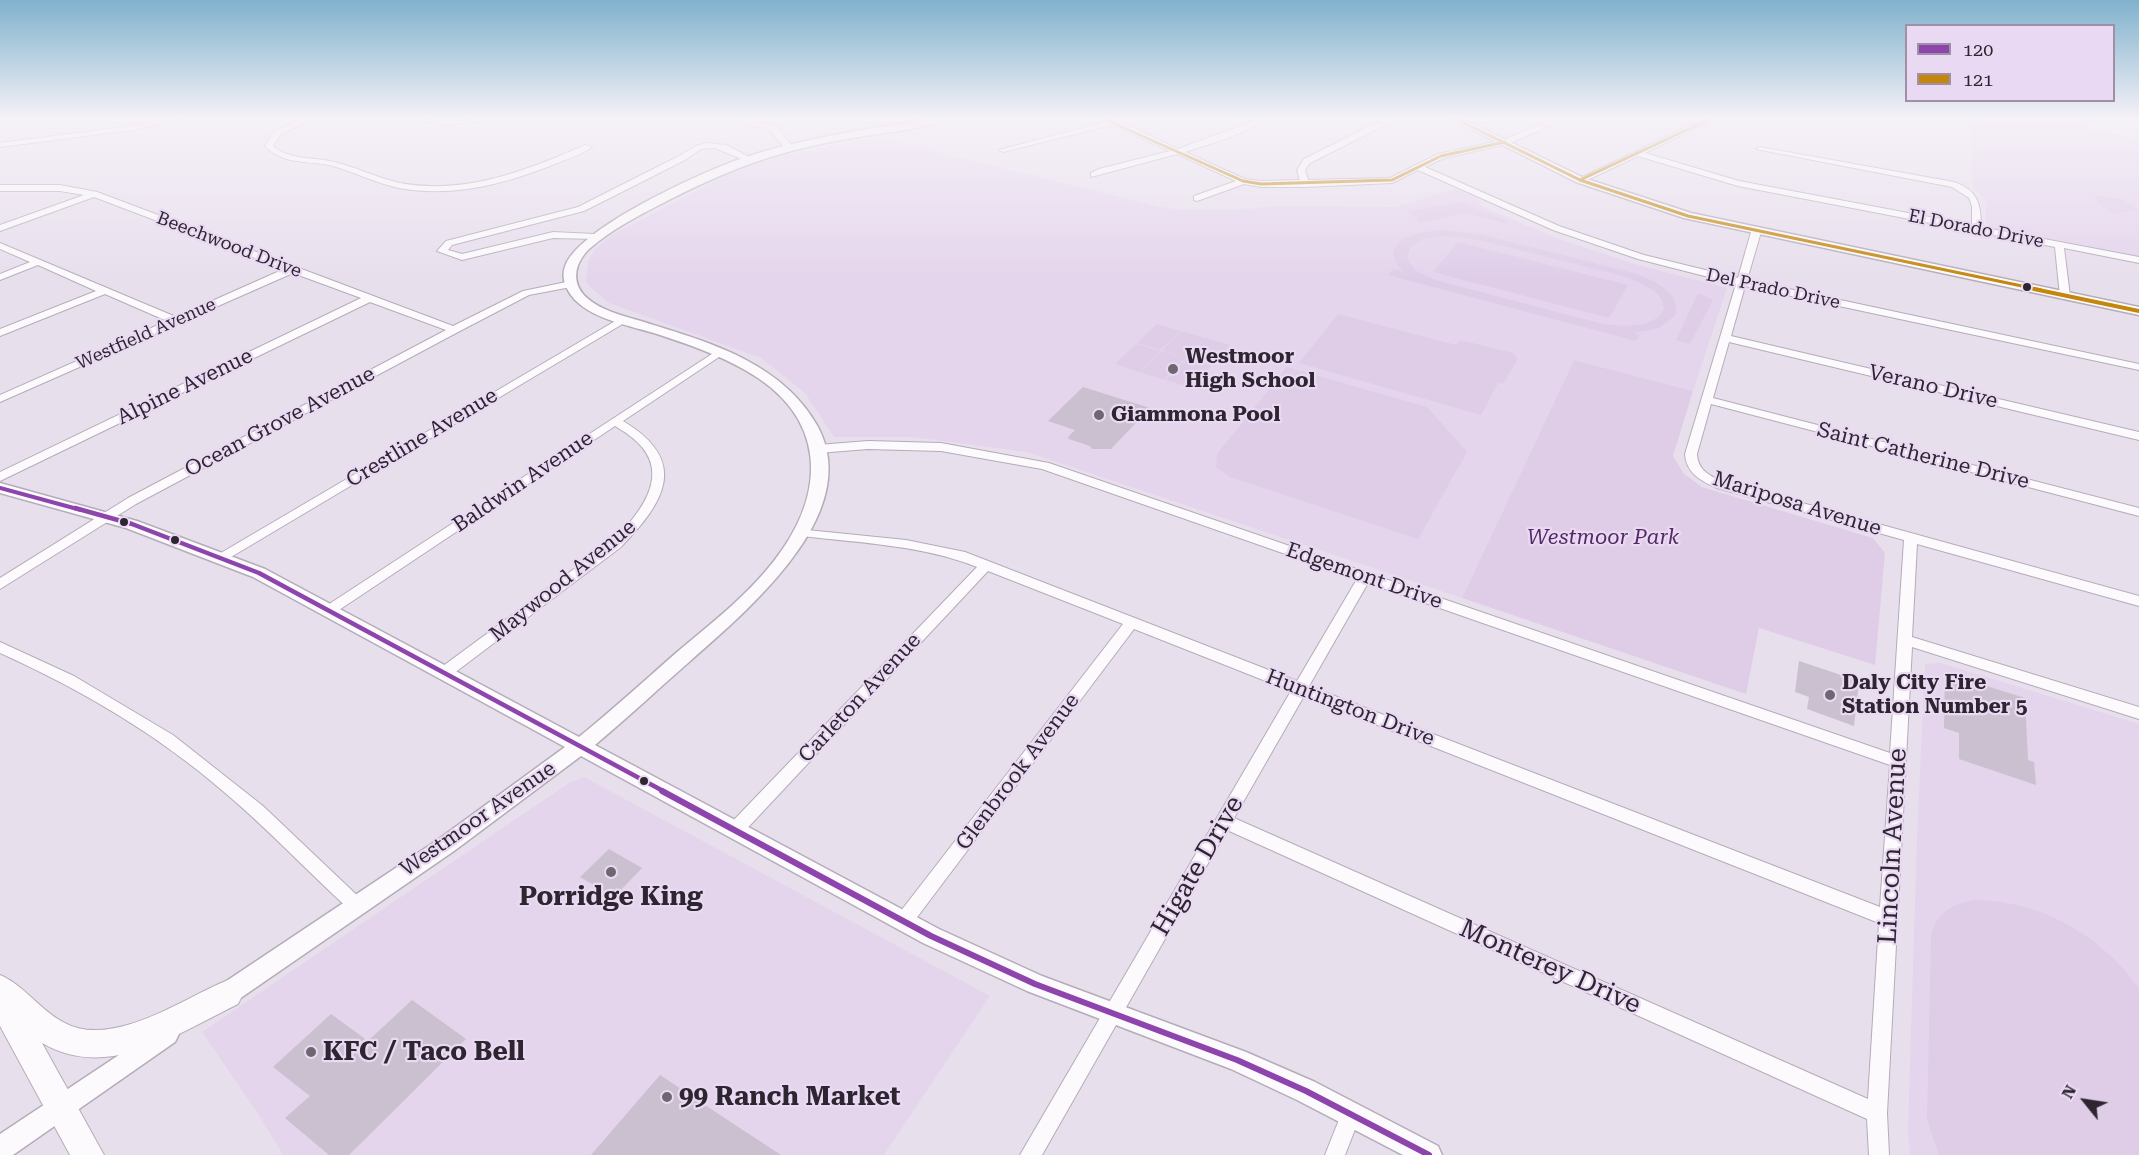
<!DOCTYPE html>
<html>
<head>
<meta charset="utf-8">
<style>
	body { margin:0 }
	#map { position:relative; width:2139px; height:1155px; overflow:hidden; background:#e8dfed; font-family:"Roboto Serif",serif }
	canvas { display:block }
	.legend { position:absolute; left:1905px; top:24px; width:210px; height:78px; box-sizing:border-box; background:#ead9f3; border:2px solid #9e91a5; margin:0; padding:8px 10px; list-style:none; font-size:18px; color:#2d2630 }
	.legend li { display:flex; align-items:center; gap:12px; height:30px }
	.legend b { width:30px; border:2px solid #9e91a5 }
	.north { position:absolute; left:2055px; top:1071px; width:60px; height:60px; -webkit-text-stroke:4px #ead9f3; paint-order:stroke; rotate:300deg; font-size:16px; font-weight:700; line-height:24px; text-align:center; color:#2d2630 }
	.north::after { content:''; display:block; margin:auto; width:21px; height:27px; background:#2d2630; clip-path:polygon(50% 0,100% 100%,50% 72%,0 100%) }
</style>
</head>
<body>
<div id="map">
<canvas width="2139" height="1155"></canvas>
<ul class="legend">
<li><b style="height:8px;background:#8e44ad"></b>120</li>
<li><b style="height:8px;background:#c4860c"></b>121</li>
</ul>
<div class="north">N</div>
</div>
<script>
const ctx = document.querySelector('canvas').getContext('2d');
ctx.lineJoin = 'round';
function paint(path, color) {
  ctx.fillStyle = color;
  ctx.fill(path, 'evenodd');
}
function trace(path, color, width, dash) {
  ctx.strokeStyle = color;
  ctx.lineWidth = width;
  ctx.lineCap = dash ? 'butt' : 'round';
  ctx.setLineDash(dash || []);
  ctx.stroke(path);
}
function write(font, color, halo, rows, align = 'center') {
  ctx.font = font + ' "Roboto Serif",serif';
  ctx.lineWidth = 4.5;
  ctx.setLineDash([]);
  ctx.textBaseline = 'middle';
  ctx.strokeStyle = halo;
  ctx.fillStyle = color;
  for (const [text, x, y, turn = 0] of rows) {
    ctx.save();
    ctx.translate(x, y);
    ctx.rotate((+turn || 0) * Math.PI / 180);
    ctx.textAlign = isNaN(turn) ? turn : align;
    if (halo) ctx.strokeText(text, 0, 0);
    ctx.fillText(text, 0, 0);
    ctx.restore();
  }
}
const built = new Path2D(`
	M1970 119H2088L2089 128 2139 139V257L1997 230 1986 224V200L1973 189Z
	M876 137 1160 207 1186 210H1233L1279 206 1396 207 1456 189 1480 201 1479 205 1559 239 1642 266 1727 288 1693 391 1574 360 1462 598 1027 452 912 437H834L805 393 761 358 609 303 591 288 586 281 588 261 596 248 610 236 732 172 780 156Z
	M1941 663 2139 724V1155H1910L1908 1130 1917 838 1925 664Z
	M584 777 990 996 884 1155H283L257 1112 202 1032 569 783Z`);
const green = new Path2D(`
	M2094 195 2121 199 2139 210 2113 213 2098 204Z
	M1461 202 1508 221 1505 223 1465 213 1420 223 1409 211Z
	M1442 230 1483 235 1637 274C1654 281 1680 292 1676 315L1659 328 1634 333 1639 335 1636 341 1388 275 1393 269 1403 271 1396 263 1393 253C1400 233 1424 232 1442 230ZM1446 236 1479 240 1627 277 1655 291 1662 300 1664 308C1655 331 1618 326 1599 323L1435 280 1415 270 1407 258 1410 247 1424 239Z
	M1458 242 1628 285 1609 318 1433 272Z
	M1698 293 1713 300 1690 344 1676 340Z
	M1338 314 1456 345 1460 340 1513 353 1518 359 1503 384 1498 383 1481 415 1299 363Z
	M1157 324 1180 331 1160 350 1137 343Z
	M1181 331 1205 338 1164 380 1140 372 1161 351 1182 357 1162 350Z
	M1206 338 1230 345 1211 365 1187 358Z
	M1136 344 1160 351 1139 372 1115 364Z
	M1186 359 1211 366 1191 388 1166 380Z
	M1574 360 1693 391 1673 456 1684 474 1702 487 1873 538 1885 553 1875 665 1759 628 1746 694 1462 598Z
	M1287 367 1427 407 1467 452 1418 539 1230 477 1216 467 1217 454Z
	M1973 900C2038 899 2102 935 2139 989V1155H1939L1927 1120 1931 938C1934 914 1951 905 1973 900Z`);
const building = new Path2D(`
	M1083 387 1150 408 1111 449H1092L1090 446 1069 439 1068 437 1075 430 1048 421Z
	M1799 661 1859 681 1854 726 1807 709 1809 697 1795 692Z
	M1945 673 2025 698 2028 760 2034 762 2036 785 1959 759V733L1944 728Z
	M609 849 642 868 614 897 580 877Z
	M412 1000 466 1039 349 1155H329L285 1118 310 1096 273 1067 331 1014 368 1041Z
	M660 1075 726 1119 781 1155H591Z`);
const minor = new Path2D(`
	M166 119H182L132 130 0 147V143L132 126Z
	M303 119H313L280 135 273 146C289 160 314 157 334 162 356 167 377 178 400 183 465 195 526 171 585 145L592 147C582 155 567 159 555 164 505 184 452 198 399 188 375 183 353 171 329 165 307 161 281 164 265 146L274 131Z
	M410 119 444 121 489 119 485 121 444 125Z
	M726 119H741L776 126 794 149 787 151 770 130Z
	M1100 119 1117 120 1178 149 1259 119H1269L1228 138 1185 152 1245 179 1261 181 1300 180 1297 170 1304 159 1374 124 1381 123 1385 125 1310 163 1305 170 1308 180 1390 178 1438 154 1503 140 1554 119H1565L1508 144 1444 158 1425 167 1559 226 1644 255 1738 278 1751 232 1759 230 1761 232 1747 280 2139 364V370L1745 286 1731 336 2139 432V440L1729 342 1713 398 2139 508V516L1711 404 1697 454C1698 469 1707 474 1719 480L2139 596V606L1917 544 1912 637 2139 707V719L1912 647 1887 1113 1889 1155H1869L1867 1119 1227 830 1042 1155H1020L1291 691 1134 629 909 928 903 930 897 928 894 922 897 916 1123 624 988 571 740 836 734 838 728 836 726 831 728 826 977 567C922 545 860 543 802 536L796 532 797 529 906 540 965 552 1297 681 1357 579 1042 469 941 451 868 449 818 453 812 449 818 445 868 441 941 443 1049 463 1890 753 1904 540 1717 488C1701 481 1686 473 1685 454L1736 284 1638 259 1553 230 1418 170 1392 183 1305 187H1261L1244 184 1197 201 1194 200V196L1236 181 1177 154 1091 177V173L1099 169 1170 151 1111 125 1003 152 999 150 1105 122ZM1368 583 1890 765 1880 907 1309 686ZM1304 696 1879 923 1868 1099 1234 818Z
	M1704 119H1714L1645 153 1739 181 1972 225V206L1969 198 1952 187 1756 149 1760 147 1954 182C1978 190 1981 204 1981 227L2139 257V263L2064 248 2070 296 2065 299 2060 296 2055 247 1738 186 1638 156 1583 182 1576 180Z
	M707 143 726 145 753 159 746 161 715 148 701 149 685 160 584 211 452 245 448 250 462 254 553 232 594 234 599 237 597 239 553 238 462 260 437 251 446 241 578 207 679 156 696 146Z
	M0 185H60L97 192 453 326 523 291 571 281 576 284 571 287 529 295 458 332 136 504 0 589V578L128 498 446 330 370 302 0 481V472L361 298 293 273 0 402V395L167 321 105 294 0 336V329L96 291 38 265 0 280V274L30 262 0 249V243L176 317 284 269 94 197 0 231V225L84 195 60 191H0Z
	M622 317 627 320 626 322 226 560 221 561 214 557Z
	M718 350 723 353 722 355 623 421C690 461 665 502 621 547L449 677H439L437 673 439 669C478 640 518 611 557 581 581 564 606 548 626 527 637 514 650 497 652 479 655 453 635 438 615 426L333 614H323L321 611 323 608Z
	M0 642 74 676 173 735 263 806 362 900 365 905 362 910 356 913 350 910C307 871 268 829 224 792 157 734 80 689 0 653Z
	M1351 1104 1358 1107 1361 1114 1345 1155H1325L1344 1107Z`);
const tertiary = new Path2D(`
	M926 119H946C930 129 864 135 841 140 770 153 725 171 661 204 636 217 611 230 589 249 576 262 571 279 583 294 597 310 624 316 644 322 709 342 783 363 818 427 865 515 744 613 688 663 657 690 626 719 595 745L939 929 1042 976 1246 1052 1315 1082 1438 1146 1442 1155H1403L1297 1100 1231 1069 1027 991 923 943 581 756 454 851 229 1006 221 1009 213 1006 209 998 213 990 439 839 565 747 253 577 126 528 0 493V483L137 521 265 569 579 737C612 710 644 681 676 653 710 624 746 597 774 561 828 492 827 416 745 370 717 354 687 344 657 334 631 326 595 320 575 300 566 290 560 277 566 264 583 226 705 170 746 157 804 138 865 130 926 119Z
	M1451 119H1463L1584 178 1691 213 2139 307V315L1684 218 1576 182Z
	M167 1023 175 1026 179 1034 175 1042 13 1155H0V1134Z`);
const primary = new Path2D(`
	M0 975C24 985 40 1010 63 1022 112 1050 183 998 228 980L238 984 243 994 238 1004C179 1033 108 1082 42 1043L104 1155H70L0 1026Z`);
const bus1Far2 = new Path2D(`
	M0 488 81 510`);
const bus1Far1 = new Path2D(`
	M75 508 132 524 259 573 665 792`);
const bus1 = new Path2D(`
	M662 791 931 936 1035 984 1237 1060 1306 1091 1429 1155`);
const bus2Far1 = new Path2D(`
	M1104 119 1243 181 1261 184 1392 180 1441 156 1505 142
	M1456 119 1580 180 1688 216 2041 290
	M1580 180 1710 119`);
const bus2 = new Path2D(`
	M2034 289 2139 311`);
const markers = [
	[2027,287,5,"#2d2630"],
	[1173,369,6,"#6e6772"],
	[1099,415,6,"#6e6772"],
	[124,522,5,"#2d2630"],
	[175,540,5,"#2d2630"],
	[1830,695,6,"#6e6772"],
	[644,781,5,"#2d2630"],
	[611,872,6,"#6e6772"],
	[311,1052,6,"#6e6772"],
	[667,1097,6,"#6e6772"]
];
const farStreetnames = [
	["El Dorado Drive",1976,229,11],
	["Beechwood Drive",229,245,21],
	["Del Prado Drive",1773,289,12],
	["Westfield Avenue",146,334,-24]
];
const poiNames = [
	["Westmoor",1185,357],
	["High School",1185,381],
	["Giammona Pool",1111,415],
	["Daly City Fire",1842,683],
	["Station Number 5",1842,707]
];
const streetNames = [
	["Alpine Avenue",185,387,-26],
	["Verano Drive",1933,387,13],
	["Ocean Grove Avenue",280,422,-28],
	["Crestline Avenue",422,438,-31],
	["Saint Catherine Drive",1923,456,14],
	["Baldwin Avenue",523,482,-34],
	["Mariposa Avenue",1797,504,17],
	["Edgemont Drive",1364,576,19],
	["Maywood Avenue",563,581,-39],
	["Carleton Avenue",860,698,-47],
	["Huntington Drive",1350,708,21],
	["Glenbrook Avenue",1018,772,-53],
	["Westmoor Avenue",478,819,-35]
];
const parkNames = [
	["Westmoor Park",1603,538]
];
const nearStreetnames = [
	["Lincoln Avenue",1893,846,-87],
	["Higate Drive",1198,866,-60],
	["Monterey Drive",1550,967,24]
];
const nearPoinames = [
	["Porridge King",611,897,"center"],
	["KFC / Taco Bell",323,1052],
	["99 Ranch Market",679,1097]
];
paint(built, '#e4d4ec');
paint(green, '#dfcde8');
paint(building, '#cac0cf');
trace(minor, '#b4acb8', 2);
trace(tertiary, '#b4acb8', 3);
trace(primary, '#b4acb8', 2);
paint(minor, '#fcfafc');
paint(tertiary, '#fcfafc');
paint(primary, '#fcfafc');
trace(bus1Far2, '#8e44ad', 4);
trace(bus1Far1, '#8e44ad', 4.5);
trace(bus1, '#8e44ad', 6);
trace(bus2Far1, '#c4860c', 3);
trace(bus2, '#c4860c', 4);
const sky = ctx.createLinearGradient(0, 0, 0, 281);
sky.addColorStop(0, '#80b2cd');
sky.addColorStop(0.42, '#f5f1f7');
sky.addColorStop(1, '#f5f1f700');
ctx.fillStyle = sky;
ctx.fillRect(0, 0, 2139, 281);
for (const [x, y, r, color] of markers) {
  const dot = new Path2D();
  dot.arc(x, y, r, 0, 2 * Math.PI);
  ctx.fillStyle = color;
  ctx.fill(dot);
  trace(dot, '#ead9f3', 2);
}
write('18px', '#2d2630', '#ead9f3', farStreetnames);
write('bold 21px', '#2d2630', '#ead9f3', poiNames, 'left');
write('21px', '#2d2630', '#ead9f3', streetNames);
write('italic 21px', '#532a64', '#ead9f3', parkNames);
write('26px', '#2d2630', '#ead9f3', nearStreetnames);
write('bold 26px', '#2d2630', '#ead9f3', nearPoinames, 'left');
</script>
</body>
</html>
